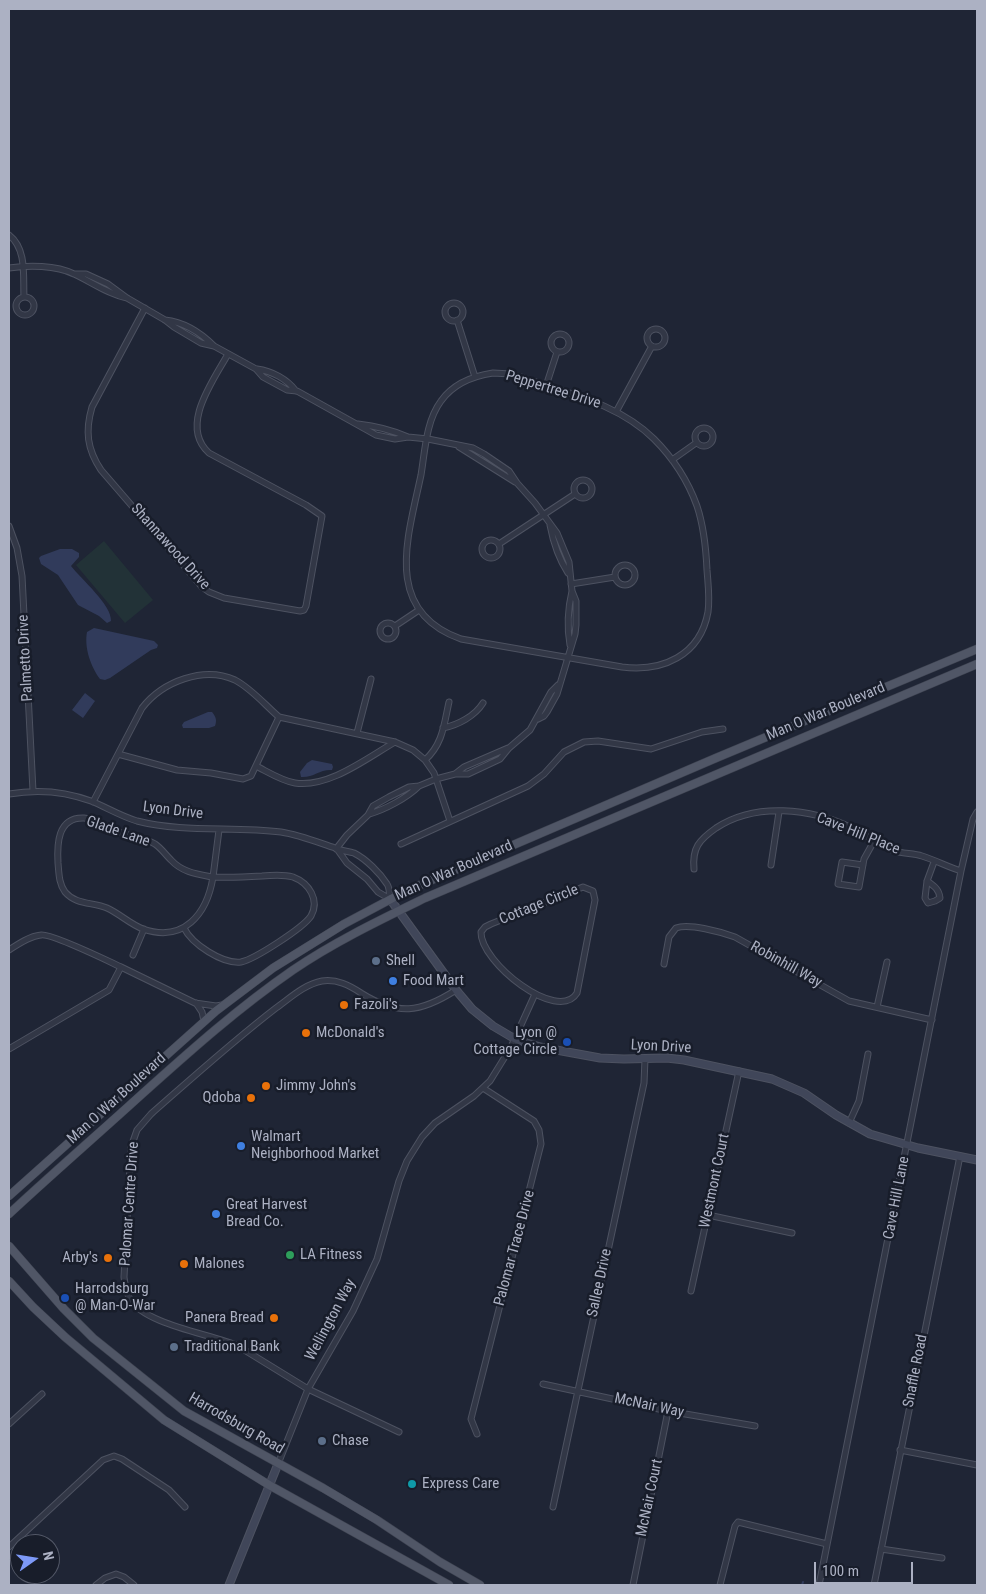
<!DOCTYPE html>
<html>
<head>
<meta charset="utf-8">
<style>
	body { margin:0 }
	#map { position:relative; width:986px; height:1594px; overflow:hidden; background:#1f2535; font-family:"Roboto Condensed",sans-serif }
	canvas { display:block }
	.frame { position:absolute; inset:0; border:10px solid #acb1c3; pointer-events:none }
	.north { position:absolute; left:10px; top:1534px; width:50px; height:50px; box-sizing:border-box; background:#181d2a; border:1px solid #535867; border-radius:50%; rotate:77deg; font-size:14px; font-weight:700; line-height:20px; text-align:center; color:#acb1c3 }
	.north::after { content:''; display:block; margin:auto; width:18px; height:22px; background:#7d99f7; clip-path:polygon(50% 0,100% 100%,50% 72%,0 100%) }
	.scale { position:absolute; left:814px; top:1562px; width:99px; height:22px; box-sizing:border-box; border:2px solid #acb1c3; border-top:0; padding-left:6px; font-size:15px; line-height:18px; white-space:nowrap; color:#acb1c3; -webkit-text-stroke:4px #181d2a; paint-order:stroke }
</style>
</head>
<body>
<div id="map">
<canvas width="986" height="1594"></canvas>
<div class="frame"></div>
<div class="north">N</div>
<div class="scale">100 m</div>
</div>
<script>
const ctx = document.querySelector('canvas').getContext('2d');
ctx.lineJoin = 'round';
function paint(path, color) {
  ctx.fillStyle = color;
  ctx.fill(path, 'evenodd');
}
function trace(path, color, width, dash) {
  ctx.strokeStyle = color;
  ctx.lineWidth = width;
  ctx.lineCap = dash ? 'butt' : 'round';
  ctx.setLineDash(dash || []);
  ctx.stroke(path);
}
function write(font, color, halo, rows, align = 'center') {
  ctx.font = font + ' "Roboto Condensed",sans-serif';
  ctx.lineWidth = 5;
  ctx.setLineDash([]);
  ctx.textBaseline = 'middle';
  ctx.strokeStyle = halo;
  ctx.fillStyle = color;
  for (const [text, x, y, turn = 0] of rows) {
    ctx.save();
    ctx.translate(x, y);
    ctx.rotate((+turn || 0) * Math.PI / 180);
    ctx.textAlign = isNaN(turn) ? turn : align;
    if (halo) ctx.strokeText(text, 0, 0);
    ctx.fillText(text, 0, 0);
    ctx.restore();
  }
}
const green = new Path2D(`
	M104 541 153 600 125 623 76 565Z`);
const water = new Path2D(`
	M60 549H72L79 553V557L71 566C81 579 112 605 111 621L107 623 99 616 78 605 58 575 41 564 39 558 41 556Z
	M94 628 154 641 158 645 157 648 151 650 110 678 105 680 100 679C91 667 84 648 87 632Z
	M85 693 95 701 83 718 72 710Z
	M208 712H212C216 717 217 720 215 726L209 728H183L182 725 184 722Z
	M312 760 332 764 333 767 332 770C320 769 313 778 301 777L300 772 307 763Z`);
const stream = new Path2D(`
	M802 1585 803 1582`);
const street = new Path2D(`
	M9 235C27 249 23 276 24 297
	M9 268C28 265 56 265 74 274 92 282 107 294 127 298
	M74 274H86L108 284 127 298 165 320 174 327 201 343 214 346 256 369 263 377 287 390 297 391 376 435 395 439 408 437 428 439 473 448 484 454 509 471 517 483 535 503 557 533 569 562 572 591 576 601V625L575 634 557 694 547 712 544 716 538 719
	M16 306a9 9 0 1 1 18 0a9 9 0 1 1-18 0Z
	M445 312a9 9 0 1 1 18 0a9 9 0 1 1-18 0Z
	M145 308 92 407C85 431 87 449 101 470L202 587 209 592 224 598 300 611 304 610 306 606 322 516 306 505 209 453C179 426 213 381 228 354
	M165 320C184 322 201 333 214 346
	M457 320 475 377
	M647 338a9 9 0 1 1 18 0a9 9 0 1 1-18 0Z
	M551 343a9 9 0 1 1 18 0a9 9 0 1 1-18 0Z
	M257 369C272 371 287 379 296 391
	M493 373 511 374 521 377C567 393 619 404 654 439 673 458 688 481 697 506 704 527 706 548 707 570 708 584 710 598 708 612 700 656 662 672 622 667L461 639C382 611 408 537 421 475 425 451 426 421 441 401 453 384 473 376 493 373Z
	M546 386 557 352
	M616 412 652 346
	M358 424C376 426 392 430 408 437
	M695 437a9 9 0 1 1 18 0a9 9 0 1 1-18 0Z
	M459 447 515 482
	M672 460 696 443
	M574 489a9 9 0 1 1 18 0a9 9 0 1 1-18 0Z
	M550 525C553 541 559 559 568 573
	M9 526 17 548 22 576 33 791
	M482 549a9 9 0 1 1 18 0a9 9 0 1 1-18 0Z
	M499 544 575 494
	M615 575a10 10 0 1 1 20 0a10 10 0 1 1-20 0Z
	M571 584 615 577
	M380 631a8 8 0 1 1 16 0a8 8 0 1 1-16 0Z
	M395 626 419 610
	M570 645C567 628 568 608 572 591
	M279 717 395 742 413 750 425 760 434 773 450 821
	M443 728C458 725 475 716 483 703
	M357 733 371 679
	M118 754 177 770 211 773 243 779 251 776 279 717
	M425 760C443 744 444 724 449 702
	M256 766C268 772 282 781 295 783 329 788 367 758 395 742
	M455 774 464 767 508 748
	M9 794C37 789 64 791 91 801 106 807 120 816 137 821 184 833 233 826 281 832 300 835 317 842 335 848 341 851 348 851 354 853 366 859 380 873 387 884 390 888 389 894 390 899
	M93 802 142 708C163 681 204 666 235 680 252 689 265 705 279 717
	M369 814C384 810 407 798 419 786
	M401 844 528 786 544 774 564 752 584 742 598 741 651 749 702 732 723 729
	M336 849 347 835 368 815 373 806 389 797 409 787 419 786 436 779 455 774H468L500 759 509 748 530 730 551 692 558 685
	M337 849 347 863 367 879 378 892 390 899
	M771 865 779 812
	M863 865 842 862 838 884 859 887 864 859 874 841
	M694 869C692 848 699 840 716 828 755 802 811 808 852 828 865 835 878 844 892 850 902 854 912 853 922 856 935 860 948 867 961 871
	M927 881C934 886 939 889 940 898L935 901 928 903 925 898 927 881 934 862
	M583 887 593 891 595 900 577 993C558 1024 480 962 481 932L485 927 491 924Z
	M184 928C192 944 222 964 241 962 255 959 303 928 311 916 320 900 309 883 293 877 283 874 272 875 262 876 246 877 229 878 213 877H212C196 874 182 872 171 860 165 854 161 848 155 844 145 838 133 837 122 833 110 829 98 819 84 818 57 817 57 845 58 863 59 874 59 884 65 892 76 905 93 902 107 908 120 914 130 924 143 929 184 943 207 914 213 877L219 830
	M9 950C18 944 30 936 41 935 51 933 108 961 121 967
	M133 955 144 929
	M664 964 669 937 676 928C689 923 721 932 735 937L849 1001 932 1020
	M196 1003 202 1012 204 1021
	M877 1007 887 962
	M9 1049 109 990 121 967 195 1003 216 1006 222 1005
	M849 1123 859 1101 868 1054
	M708 1215 792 1233
	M691 1291 739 1071
	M543 1384 668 1411 755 1426
	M9 1424 42 1394
	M399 1432 308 1389 238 1346C212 1334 145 1325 130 1299 126 1293 125 1284 124 1277L131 1147 137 1130 151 1114C192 1078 233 1041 276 1008 290 998 305 984 322 981 337 979 349 985 361 993 398 1016 420 1013 456 990
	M477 1434 471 1419 541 1144 539 1130 534 1121 483 1088
	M900 1450 977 1465
	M278 1464 308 1389 353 1311 377 1259 399 1181 407 1161 422 1137 435 1123 474 1096 490 1081 511 1047 535 994
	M553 1507 644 1083 645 1059
	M9 1547 103 1460 114 1456 122 1459 169 1490 185 1507
	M881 1549 942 1558
	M96 1585 105 1578 116 1574 124 1577 134 1585
	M633 1585 668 1411
	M720 1585 735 1526 738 1522 827 1544
	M819 1585 961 871 973 819 977 812
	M874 1585 960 1156`);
const secondary = new Path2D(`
	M390 899 456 990 472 1009 493 1026 515 1039 540 1047 600 1058 624 1059 667 1058 684 1060 772 1079 804 1093 836 1115 870 1134 918 1148 977 1160
	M229 1585 278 1464`);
const primary = new Path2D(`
	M9 1196 216 1011 273 968 344 924 406 891 716 758 977 649
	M9 1214C52 1174 97 1135 141 1095 190 1051 238 1008 293 970 334 942 380 920 425 898L977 664
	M9 1246 64 1309 93 1338 184 1411 323 1488 377 1520 440 1562 480 1585
	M9 1281 33 1307 65 1337 164 1420 269 1485 449 1585`);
const markers = [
	[376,961,5,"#5c6f8a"],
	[393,981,5,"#3f7fe0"],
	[344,1005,5,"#e8710a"],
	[306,1033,5,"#e8710a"],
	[567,1042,5,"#1a4fb4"],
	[266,1086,5,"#e8710a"],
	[251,1098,5,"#e8710a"],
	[241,1146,5,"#3f7fe0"],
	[216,1214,5,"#3f7fe0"],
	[290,1255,5,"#2e9e5b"],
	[108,1258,5,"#e8710a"],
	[184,1264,5,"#e8710a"],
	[65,1298,5,"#1a4fb4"],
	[274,1318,5,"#e8710a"],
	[174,1347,5,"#5c6f8a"],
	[322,1441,5,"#5c6f8a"],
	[412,1484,5,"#0f9aa8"]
];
const streetNames = [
	["Peppertree Drive",553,390,17],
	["Shannawood Drive",170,547,48],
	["Palmetto Drive",26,658,-93],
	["Man O War Boulevard",826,712,-23],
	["Lyon Drive",173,811,7],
	["Glade Lane",118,832,19],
	["Cave Hill Place",858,834,22],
	["Man O War Boulevard",454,871,-24],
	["Cottage Circle",539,905,-22],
	["Robinhill Way",786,965,29],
	["Lyon Drive",661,1047,3],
	["Man O War Boulevard",117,1099,-42],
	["Westmont Court",715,1181,-78],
	["Cave Hill Lane",897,1198,-79],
	["Palomar Centre Drive",130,1204,-86],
	["Palomar Trace Drive",515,1248,-75],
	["Sallee Drive",600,1283,-78],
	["Wellington Way",331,1320,-62],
	["Snaffle Road",916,1371,-79],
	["McNair Way",649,1406,12],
	["Harrodsburg Road",236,1424,30],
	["McNair Court",650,1498,-78]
];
const poiNames = [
	["Shell",386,961],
	["Food Mart",403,981],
	["Fazoli's",354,1005],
	["McDonald's",316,1033],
	["Lyon @",557,1033,"right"],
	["Cottage Circle",557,1050,"right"],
	["Jimmy John's",276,1086],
	["Qdoba",241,1098,"right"],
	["Walmart",251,1137],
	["Neighborhood Market",251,1154],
	["Great Harvest",226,1205],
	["Bread Co.",226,1222],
	["LA Fitness",300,1255],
	["Arby's",98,1258,"right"],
	["Malones",194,1264],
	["Harrodsburg",75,1289],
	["@ Man-O-War",75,1306],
	["Panera Bread",264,1318,"right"],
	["Traditional Bank",184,1347],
	["Chase",332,1441],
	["Express Care",422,1484]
];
paint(green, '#223237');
paint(water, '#313b5b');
trace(stream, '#313b5b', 2);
trace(street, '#4d5261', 7);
trace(secondary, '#4d5261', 9);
trace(primary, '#3c414f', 9);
trace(street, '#323746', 5);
trace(secondary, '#404659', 7);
trace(primary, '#505666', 8);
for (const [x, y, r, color] of markers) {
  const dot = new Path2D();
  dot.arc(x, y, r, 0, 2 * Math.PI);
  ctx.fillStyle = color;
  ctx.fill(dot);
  trace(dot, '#181d2a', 2);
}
write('15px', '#acb1c3', '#181d2a', streetNames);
write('15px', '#acb1c3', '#181d2a', poiNames, 'left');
</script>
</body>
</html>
